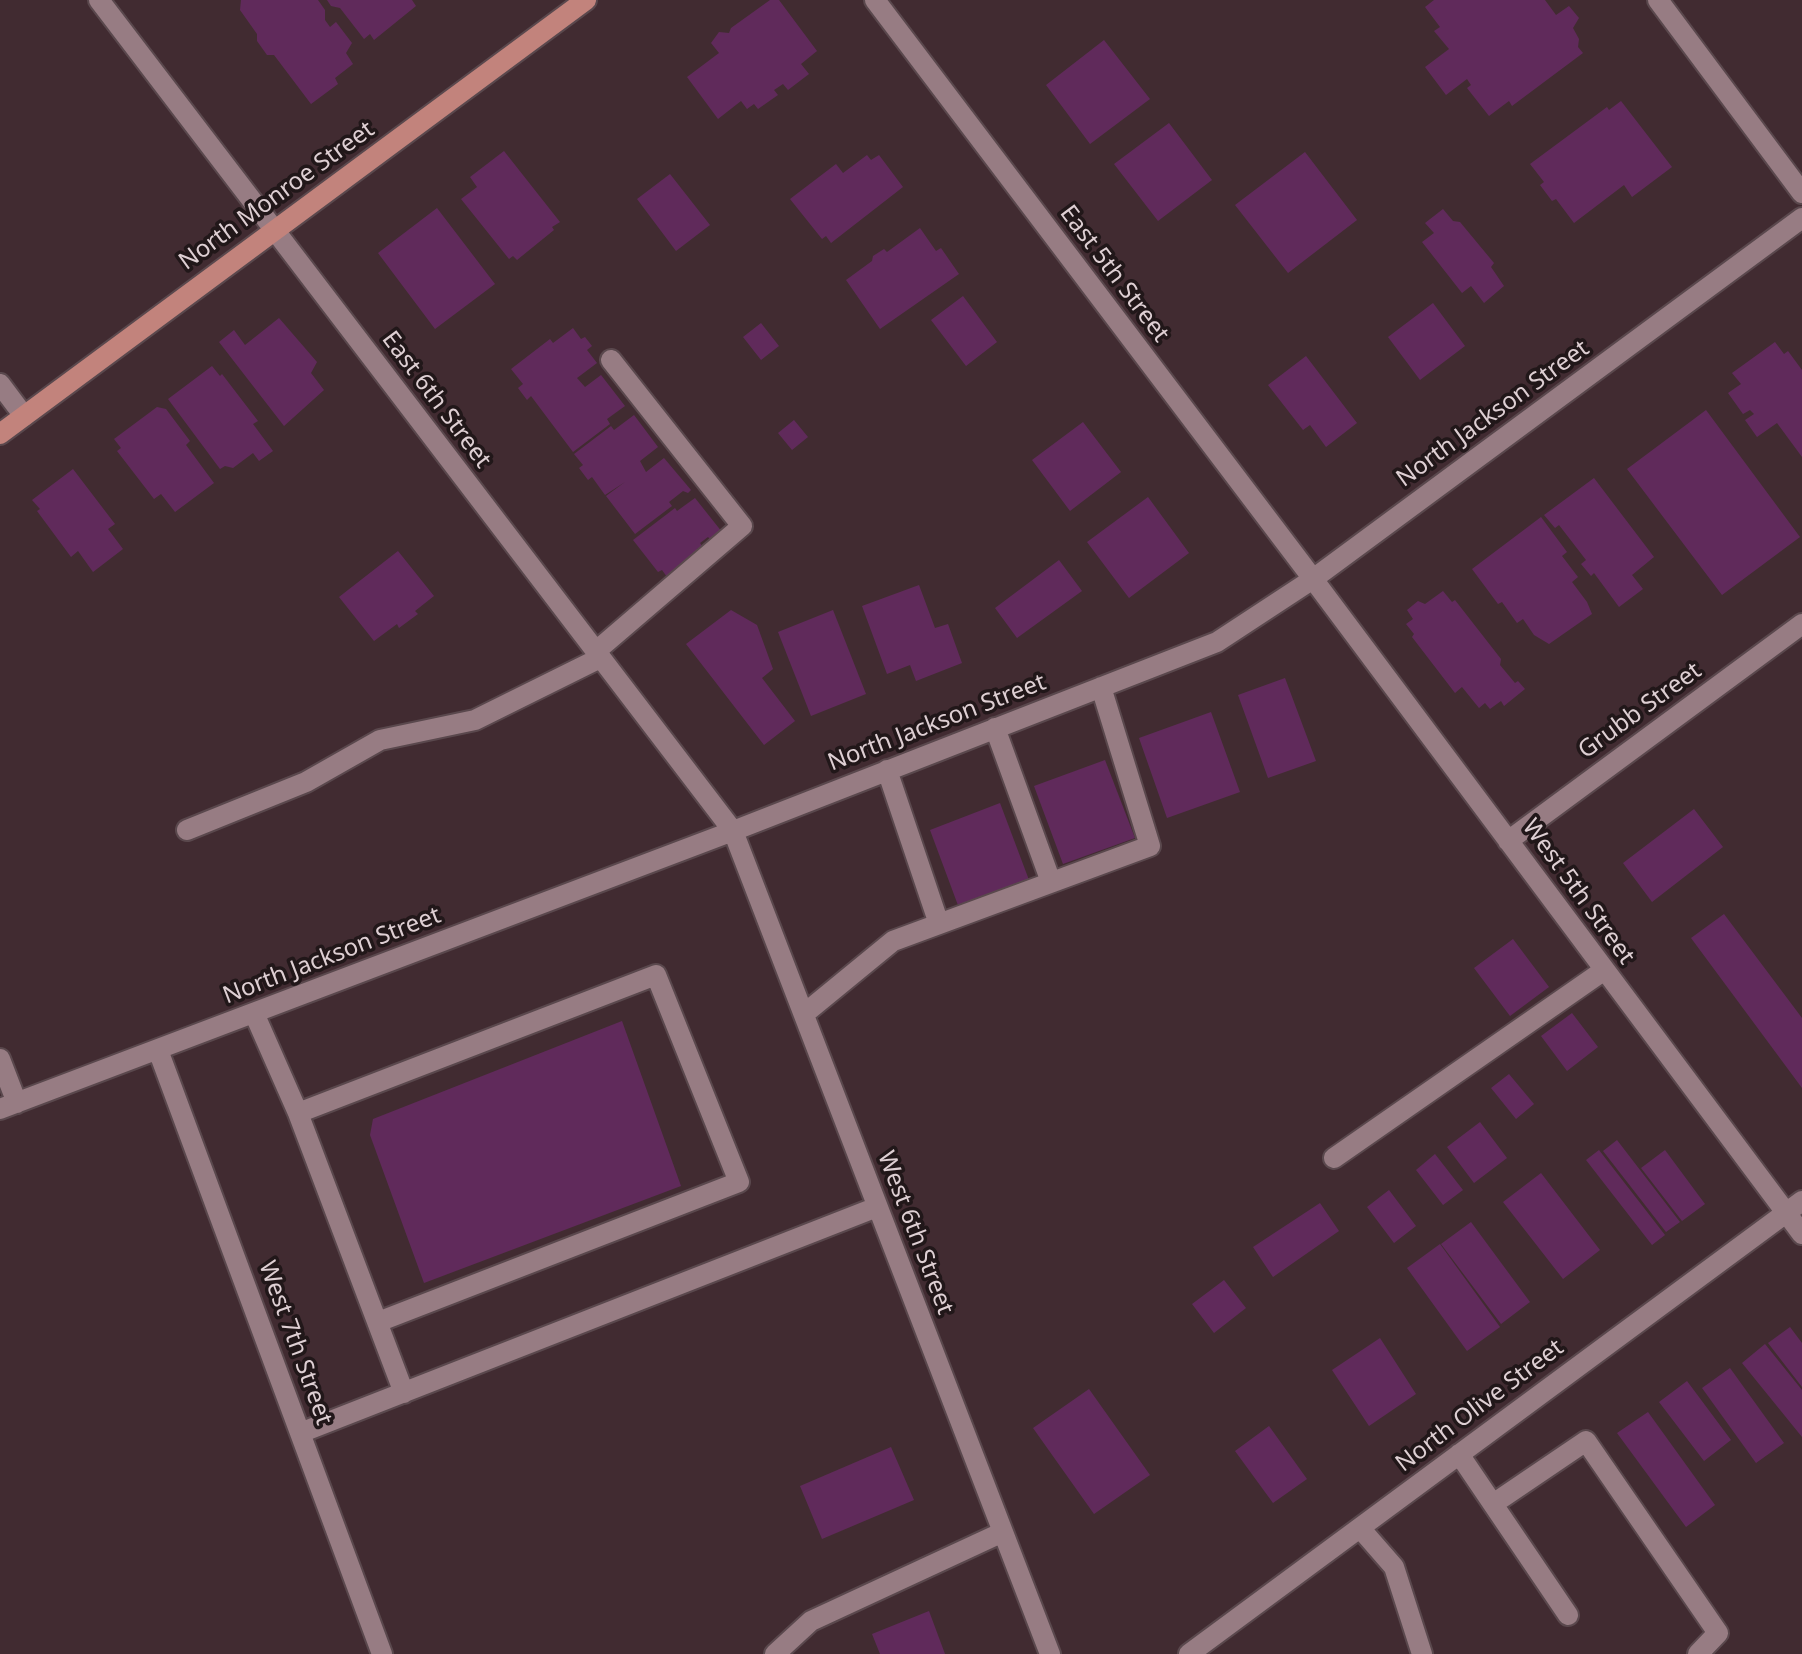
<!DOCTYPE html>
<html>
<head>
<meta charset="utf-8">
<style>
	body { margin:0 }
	canvas { display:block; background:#412b31 }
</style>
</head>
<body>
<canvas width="1802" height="1654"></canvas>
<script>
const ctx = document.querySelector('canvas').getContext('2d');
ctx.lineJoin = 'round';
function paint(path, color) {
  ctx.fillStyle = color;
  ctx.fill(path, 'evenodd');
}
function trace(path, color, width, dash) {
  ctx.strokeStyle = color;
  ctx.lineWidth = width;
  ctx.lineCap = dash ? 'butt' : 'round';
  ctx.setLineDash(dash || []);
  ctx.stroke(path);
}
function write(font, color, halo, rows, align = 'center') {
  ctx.font = font + ' "Noto Sans",sans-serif';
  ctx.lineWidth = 7;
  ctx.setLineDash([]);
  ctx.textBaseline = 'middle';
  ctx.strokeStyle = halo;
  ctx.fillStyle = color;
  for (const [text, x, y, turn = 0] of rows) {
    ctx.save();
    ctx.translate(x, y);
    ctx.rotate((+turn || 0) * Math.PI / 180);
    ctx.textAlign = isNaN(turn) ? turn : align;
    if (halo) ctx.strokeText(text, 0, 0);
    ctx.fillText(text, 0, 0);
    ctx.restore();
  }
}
const building = new Path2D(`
	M241 0H318L325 10V20L330 27 336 22 352 43 346 53 353 64 335 78 338 84 311 104 274 55H267L257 41V34L240 10Z
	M327 0H412L416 6 374 40 370 34 364 39 340 8 331 6Z
	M770 0H779L817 51 801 64 809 74 788 90 783 84 774 90 778 95 758 109 754 104 747 109 741 101 718 119 687 77 719 53 711 43 719 32 729 33 731 28Z
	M1434 0H1545L1556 15 1569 6 1579 18 1573 28 1579 39 1578 47 1583 53 1512 106 1509 101 1489 116 1467 88 1471 85 1467 79 1446 95 1425 67 1449 49 1434 31 1440 27 1425 7Z
	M1104 40 1150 99 1090 144 1046 85Z
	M1621 101 1672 167 1632 197 1624 185 1574 223 1556 199 1552 201 1540 185 1544 182 1530 164 1607 107 1609 110Z
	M1169 123 1212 180 1158 221 1114 164Z
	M504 151 560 222 552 227 554 230 517 260 513 256 509 259 461 199 477 187 470 177Z
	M1305 152 1357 220 1288 273 1235 205Z
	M867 155 871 160 879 155 903 187 831 243 826 236 822 239 790 199 836 164 843 173Z
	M670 174 710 225 676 251 637 199Z
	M437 208 495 284 435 329 378 253Z
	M1443 209 1453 221 1460 222 1494 263 1491 267 1504 286 1484 303 1471 286 1462 293 1422 242 1434 233 1425 223Z
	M920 228 936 251 941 248 959 274 880 329 846 280 872 261 873 256 884 249 887 252Z
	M963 296 997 342 966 366 931 320Z
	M1433 303 1465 346 1420 380 1388 337Z
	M279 318 317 362 311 373 324 390 284 426 219 342 234 330 245 345Z
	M761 323 779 346 761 360 743 337Z
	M573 328 581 339 585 337 592 346 587 350 597 363 577 378 585 387 601 375 625 406 607 419 610 424 573 452 531 396 527 400 518 388 523 384 511 369 550 339 553 343Z
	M1775 342 1784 354 1788 351 1802 370V457L1777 423 1757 437 1745 420 1754 414 1750 410 1743 414 1728 393 1741 384 1732 373Z
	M1306 356 1357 423 1326 447 1310 425 1303 430 1268 385Z
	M212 366 220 376 222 374 258 421 253 424 273 451 259 461 253 453 233 468 225 466 220 469 168 399Z
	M157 407 166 409 190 441 186 445 214 483 175 512 161 494 154 499 117 451 121 448 114 439Z
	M1706 410 1800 537 1722 595 1627 469Z
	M634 415 658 447 640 461 646 472 664 458 691 490 688 493 683 491 669 502 672 506 635 534 606 496 625 482 605 495 592 477 588 480 579 468 583 465 574 454 611 426 614 430Z
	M794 420 808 437 792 450 778 433Z
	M1083 422 1121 472 1070 511 1032 460Z
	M73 469 115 524 108 529 123 549 93 572 78 551 71 557 37 511 40 509 32 500Z
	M1594 478 1654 557 1632 575 1643 589 1619 607 1594 573 1591 576 1581 564 1586 560 1559 525 1555 528 1544 515Z
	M1148 497 1189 553 1129 598 1087 542Z
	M695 498 722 532 711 540 708 537 700 543 702 546 697 549 700 552 667 577 662 570 658 572 633 540 675 508 677 511Z
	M1541 517 1567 552 1562 556 1578 577 1572 582 1587 602 1592 614 1549 644 1534 635 1523 619 1517 623 1502 602 1498 604 1472 569Z
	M398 551 434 596 415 611 418 614 399 628 397 624 374 641 339 597Z
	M1059 560 1082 591 1017 638 995 608Z
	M919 585 935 628 948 624 962 663 916 681 910 665 887 674 862 606Z
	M1443 591 1452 602 1455 600 1501 659 1500 665 1515 683 1518 681 1525 689 1504 706 1501 701 1490 709 1485 703 1479 708 1462 687 1455 693 1412 637 1414 634 1406 624 1413 619 1407 610 1418 601 1425 604Z
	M731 610 757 625 773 669 762 678 795 721 764 745 686 644Z
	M833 610 866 694 811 716 778 632Z
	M1285 678 1316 761 1268 778 1238 695Z
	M1211 712 1240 792 1167 818 1139 738Z
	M1105 760 1135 838 1063 864 1034 786Z
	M1000 803 1029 880 959 908 930 830Z
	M1694 809 1723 847 1652 902 1623 863Z
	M1724 914 1802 1018V1088L1691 938Z
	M1513 939 1549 987 1510 1016 1474 968Z
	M1572 1013 1598 1047 1567 1071 1541 1036Z
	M622 1021 681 1186 424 1283 370 1135 373 1119Z
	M1509 1074 1534 1104 1516 1119 1491 1088Z
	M1480 1122 1507 1158 1474 1183 1447 1147Z
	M1617 1140 1680 1222 1666 1232 1603 1151Z
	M1599 1150 1665 1235 1652 1245 1586 1160Z
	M1665 1150 1705 1204 1682 1221 1641 1168Z
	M1435 1154 1463 1190 1443 1205 1416 1170Z
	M1541 1173 1600 1250 1563 1279 1503 1202Z
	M1389 1190 1416 1226 1394 1243 1367 1207Z
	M1320 1203 1339 1231 1273 1277 1253 1247Z
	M1471 1222 1530 1302 1501 1324 1441 1244Z
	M1440 1244 1500 1327 1467 1351 1407 1268Z
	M1224 1280 1246 1308 1214 1333 1192 1304Z
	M1790 1327 1802 1343V1387L1768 1343Z
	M1380 1338 1416 1394 1369 1426 1332 1370Z
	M1765 1344 1802 1390V1437L1742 1363Z
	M1730 1368 1784 1443 1756 1463 1702 1388Z
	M1687 1381 1731 1440 1704 1461 1659 1402Z
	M1089 1389 1150 1475 1094 1514 1033 1428Z
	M1648 1412 1715 1505 1686 1527 1617 1433Z
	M1269 1426 1307 1479 1273 1503 1235 1451Z
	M891 1447 914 1500 822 1539 800 1486Z
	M929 1611 945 1654H880L872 1634Z`);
const minor = new Path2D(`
	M99 0 733 831 1050 1654
	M875 0 1313 579 1802 1234
	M1658 0 1802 193
	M0 384 24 416
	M595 652 742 526 611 360
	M995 728 1051 882
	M887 770 939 924
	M187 830 306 782 380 740 475 720 600 658
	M1508 841 1802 624
	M254 1013 298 1113
	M804 1014 893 941 1150 846 1101 687
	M158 1050 382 1654
	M0 1059 17 1103
	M0 1109 733 831 1217 642 1313 579 1802 218
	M1334 1158 1603 971
	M378 1322 739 1182 656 975 298 1113 404 1393
	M300 1433 877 1207
	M1459 1454 1568 1615
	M1493 1504 1586 1441 1718 1633 1698 1654
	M1360 1528 1394 1567 1422 1654
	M775 1654 811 1621 1003 1532
	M1189 1654 1802 1201`);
const major = new Path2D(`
	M0 434 586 0`);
const streetNames = [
	["North Monroe Street",277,196,-36],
	["East 5th Street",1114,274,53],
	["East 6th Street",436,400,53],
	["North Jackson Street",1493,414,-36],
	["Grubb Street",1640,711,-36],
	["North Jackson Street",937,723,-21],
	["West 5th Street",1578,892,54],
	["North Jackson Street",332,956,-21],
	["West 6th Street",915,1233,69],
	["West 7th Street",295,1343,70],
	["North Olive Street",1480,1406,-37]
];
paint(building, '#602a5b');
trace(minor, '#5a484d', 24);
trace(major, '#5a484d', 24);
trace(minor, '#977c83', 20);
trace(major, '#c2837c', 20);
write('24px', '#decfd3', '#211719', streetNames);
</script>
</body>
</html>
